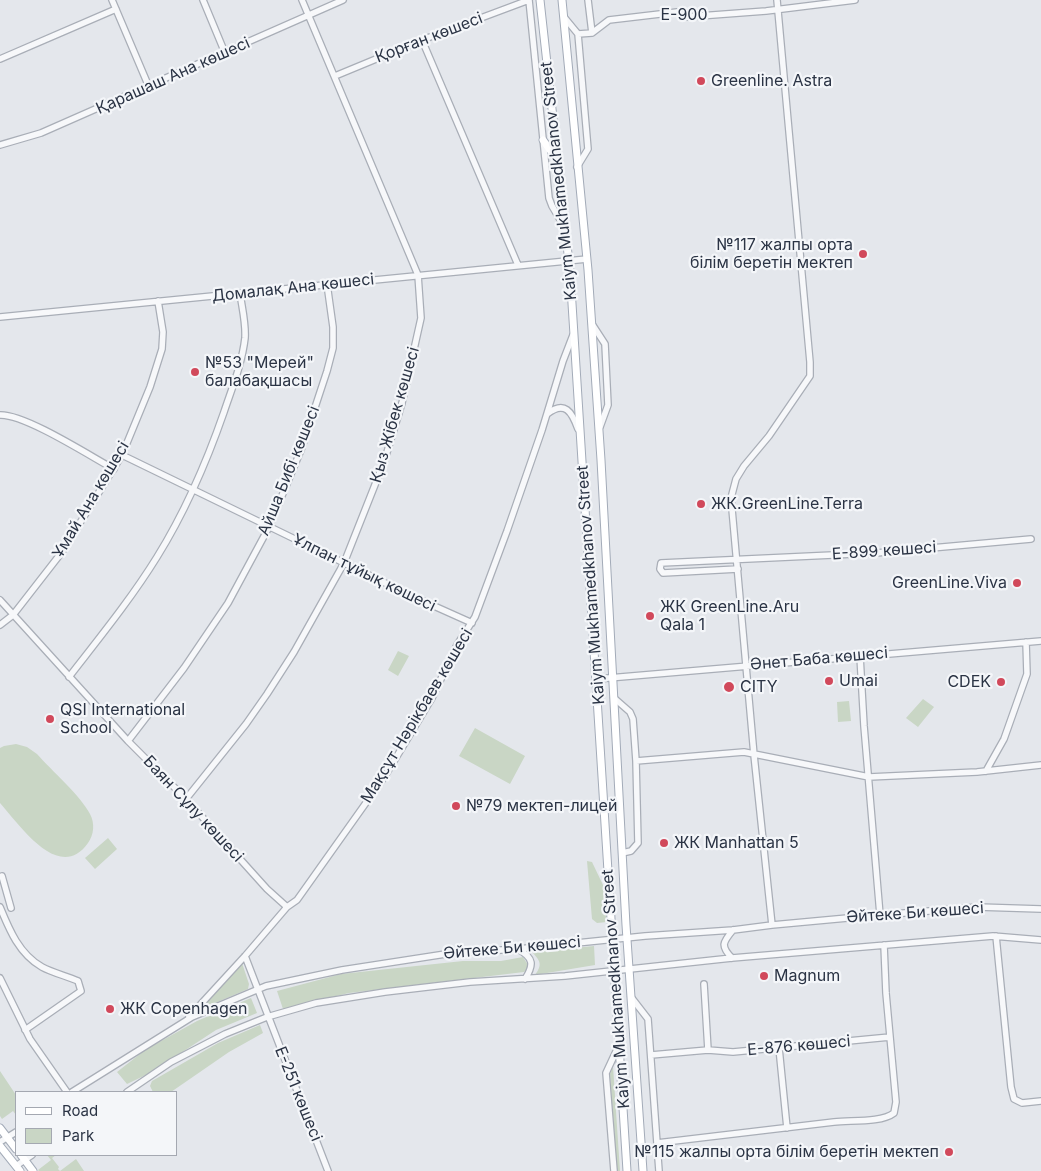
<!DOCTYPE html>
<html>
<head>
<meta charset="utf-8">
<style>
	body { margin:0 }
	#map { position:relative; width:1041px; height:1171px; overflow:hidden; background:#e4e7ec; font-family:Inter,sans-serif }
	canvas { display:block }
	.legend { position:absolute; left:15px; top:1091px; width:162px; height:65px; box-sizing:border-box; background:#f4f6f9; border:1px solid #a4a8b1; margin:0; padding:6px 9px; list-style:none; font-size:15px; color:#2b3445 }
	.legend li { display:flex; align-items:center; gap:10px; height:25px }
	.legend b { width:25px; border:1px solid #a4a8b1 }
</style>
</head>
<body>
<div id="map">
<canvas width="1041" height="1171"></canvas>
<ul class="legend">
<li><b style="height:6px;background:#fff"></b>Road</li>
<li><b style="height:14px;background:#c9d6c5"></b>Park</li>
</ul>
</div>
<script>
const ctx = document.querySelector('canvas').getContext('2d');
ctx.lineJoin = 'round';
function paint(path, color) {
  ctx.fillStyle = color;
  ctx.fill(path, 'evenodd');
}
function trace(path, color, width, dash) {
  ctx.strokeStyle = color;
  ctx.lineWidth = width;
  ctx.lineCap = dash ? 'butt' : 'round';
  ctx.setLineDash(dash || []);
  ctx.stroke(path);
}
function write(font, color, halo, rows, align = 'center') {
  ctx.font = font + ' Inter,sans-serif';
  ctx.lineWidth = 4.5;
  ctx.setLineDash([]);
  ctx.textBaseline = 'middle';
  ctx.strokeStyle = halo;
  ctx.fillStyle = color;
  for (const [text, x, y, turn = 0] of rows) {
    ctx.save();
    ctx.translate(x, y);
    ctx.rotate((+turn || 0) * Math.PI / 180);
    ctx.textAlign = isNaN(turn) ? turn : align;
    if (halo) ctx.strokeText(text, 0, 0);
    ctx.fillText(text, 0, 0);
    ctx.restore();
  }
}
const green = new Path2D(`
	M398 651 409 656 398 676 388 670Z
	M923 699 934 707 918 727 906 718Z
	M849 701 851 721 838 722 837 702Z
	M475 728 525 756 510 784 459 756Z
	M16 744 27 747 37 754C51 770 81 796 90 814 95 823 94 835 88 843 59 884 19 824 0 803V748L4 746Z
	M108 838 117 849 95 869 85 858Z
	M587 861 592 862 603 885 607 922 597 923 592 919Z
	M594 946 595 965 535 975C543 964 540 961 532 952Z
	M523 957 528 965 527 969 524 972 349 993 283 1009 277 991 341 974 463 961H501Z
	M242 963 249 984 248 989 201 1009Z
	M251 998 257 1013 216 1030 152 1072 127 1084 117 1072 145 1050 197 1021Z
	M260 1025 263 1033 229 1052 171 1092H153L150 1086 152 1081 218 1043Z
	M613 1066 620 1171H617L610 1074Z
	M0 1071 16 1095V1115L13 1111 2 1119 0 1116Z
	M47 1155H56L52 1158 59 1167 58 1169 60 1171 76 1159 84 1171H39L38 1170 51 1160Z`);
const minor = new Path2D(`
	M112 0 149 87
	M203 0 225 53
	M529 0 549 198 552 206 565 228
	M588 0 592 33
	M564 17 578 34 588 149 577 167
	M578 34 592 33 609 20 677 12 686 17 766 11 855 0
	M422 40 518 265
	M0 59 116 9
	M335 76 422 40 529 0
	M0 145 41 133 343 0
	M0 317 587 259
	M592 324 605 344 608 405 600 427
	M547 414C565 400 572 412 578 429
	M0 415C25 414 90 456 114 469
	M122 455 414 597 472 623
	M738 569 663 573 660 569 661 563 876 553 1031 539
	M0 600 128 741 186 799 267 889 287 907
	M0 625 13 615 62 552 122 455 150 387 162 349 163 332 158 301
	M860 656 864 726 880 915
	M69 677C100 637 131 599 157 557 185 512 207 461 224 412 232 388 242 364 245 338 246 323 242 308 240 293
	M597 679 1041 641
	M614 698 630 712 633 719 636 761 638 843 631 851 622 853
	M128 741 184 668 228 603 269 527 301 450 327 371 333 348V327L327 284
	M636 761 744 752 869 777 977 772 1041 765
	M986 771 1004 739 1027 674 1026 642
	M186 799 246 724 267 694 294 652 344 563 384 462 402 403 421 318 418 275 302 0
	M2 876 11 908
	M0 907C9 929 19 954 42 967 53 973 67 976 78 981L81 991 25 1030
	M772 925 754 755 731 498 736 479 744 466 769 436 810 376V362L777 0
	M996 936 1011 1087 1014 1099 1022 1103 1041 1101
	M518 949C534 958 534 965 525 979
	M245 956 328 1171
	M732 958C720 946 723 942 733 930
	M0 978 30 1039 67 1092
	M631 997 648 1019 659 1171
	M189 1017 245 956 287 907 297 900 385 776 432 698 457 645 475 617 507 531 542 430 563 361 573 335
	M779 1048 787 1128
	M708 1050 733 1052 890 1037
	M651 1055 708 1050 704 984
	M72 1092 192 1017 266 986 342 970 452 953 518 949 645 936 733 930 772 925 880 915 978 907 1041 909
	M127 1092 171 1062 225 1034 267 1017 316 1003 385 992 470 982 565 976 732 958 993 936 1041 940
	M0 1142 16 1132
	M657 1143C716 1136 775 1129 834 1122 851 1120 881 1123 894 1113L896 1102 886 993 884 945
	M16 1166 32 1155
	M614 1171 606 1073 619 1045`);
const major = new Path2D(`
	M540 0 570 272 627 1171
	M562 0 588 270 601 460 626 925 643 1171
	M543 140 557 160
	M0 1128 16 1149
	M0 1146 20 1171
	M21 1155 33 1171`);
const markers = [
	[701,81,5,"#d1495b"],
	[863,254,5,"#d1495b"],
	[195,372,5,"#d1495b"],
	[701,504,5,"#d1495b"],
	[1017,583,5,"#d1495b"],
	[650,616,5,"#d1495b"],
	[829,681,5,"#d1495b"],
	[1001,682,5,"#d1495b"],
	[729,687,6,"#d1495b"],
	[50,719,5,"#d1495b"],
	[456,806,5,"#d1495b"],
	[664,843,5,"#d1495b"],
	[764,976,5,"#d1495b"],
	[110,1009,5,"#d1495b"],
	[949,1152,5,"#d1495b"]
];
const streetNames = [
	["E-900",684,15],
	["Қорған көшесі",429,38,-21],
	["Қарашаш Ана көшесі",173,76,-24],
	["Kaiym Mukhamedkhanov Street",559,181,-96],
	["Домалақ Ана көшесі",293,288,-6],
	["Қыз Жібек көшесі",395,415,-74],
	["Айша Бибі көшесі",289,471,-68],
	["Ұмай Ана көшесі",91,500,-59],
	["Е-899 көшесі",884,551,-4],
	["Ұлпан тұйық көшесі",364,573,26],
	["Kaiym Mukhamedkhanov Street",591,585,-94],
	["Әнет Баба көшесі",819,659,-5],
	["Мақсұт Нәрікбаев көшесі",417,716,-59],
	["Баян Сұлу көшесі",193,809,47],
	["Әйтеке Би көшесі",915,913,-4],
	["Әйтеке Би көшесі",512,948,-5],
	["Kaiym Mukhamedkhanov Street",616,989,-94],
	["Е-876 көшесі",799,1046,-5],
	["Е-251 көшесі",298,1094,68]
];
const poiNames = [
	["Greenline. Astra",711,81],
	["№117 жалпы орта",853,245,"right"],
	["білім беретін мектеп",853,263,"right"],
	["№53 \"Мерей\"",205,363],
	["балабақшасы",205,381],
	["ЖК.GreenLine.Terra",711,504],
	["GreenLine.Viva",1007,583,"right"],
	["ЖК GreenLine.Aru",660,607],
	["Qala 1",660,625],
	["Umai",839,681],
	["CDEK",991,682,"right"],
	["CITY",740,687],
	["QSI International",60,710],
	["School",60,728],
	["№79 мектеп-лицей",466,806],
	["ЖК Manhattan 5",674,843],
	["Magnum",774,976],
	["ЖК Copenhagen",120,1009],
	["№115 жалпы орта білім беретін мектеп",939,1152,"right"]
];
paint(green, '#c9d6c5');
trace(minor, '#a9aeb7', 8);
trace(major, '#a3abb8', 9);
trace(minor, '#f7f8fa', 5.5);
trace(major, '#fff', 7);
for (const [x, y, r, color] of markers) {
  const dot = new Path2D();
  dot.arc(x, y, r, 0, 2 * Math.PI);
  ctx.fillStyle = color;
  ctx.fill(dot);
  trace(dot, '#f4f6f9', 2);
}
write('16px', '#2b3445', '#f4f6f9', streetNames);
write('16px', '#2b3445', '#f4f6f9', poiNames, 'left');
</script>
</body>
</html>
